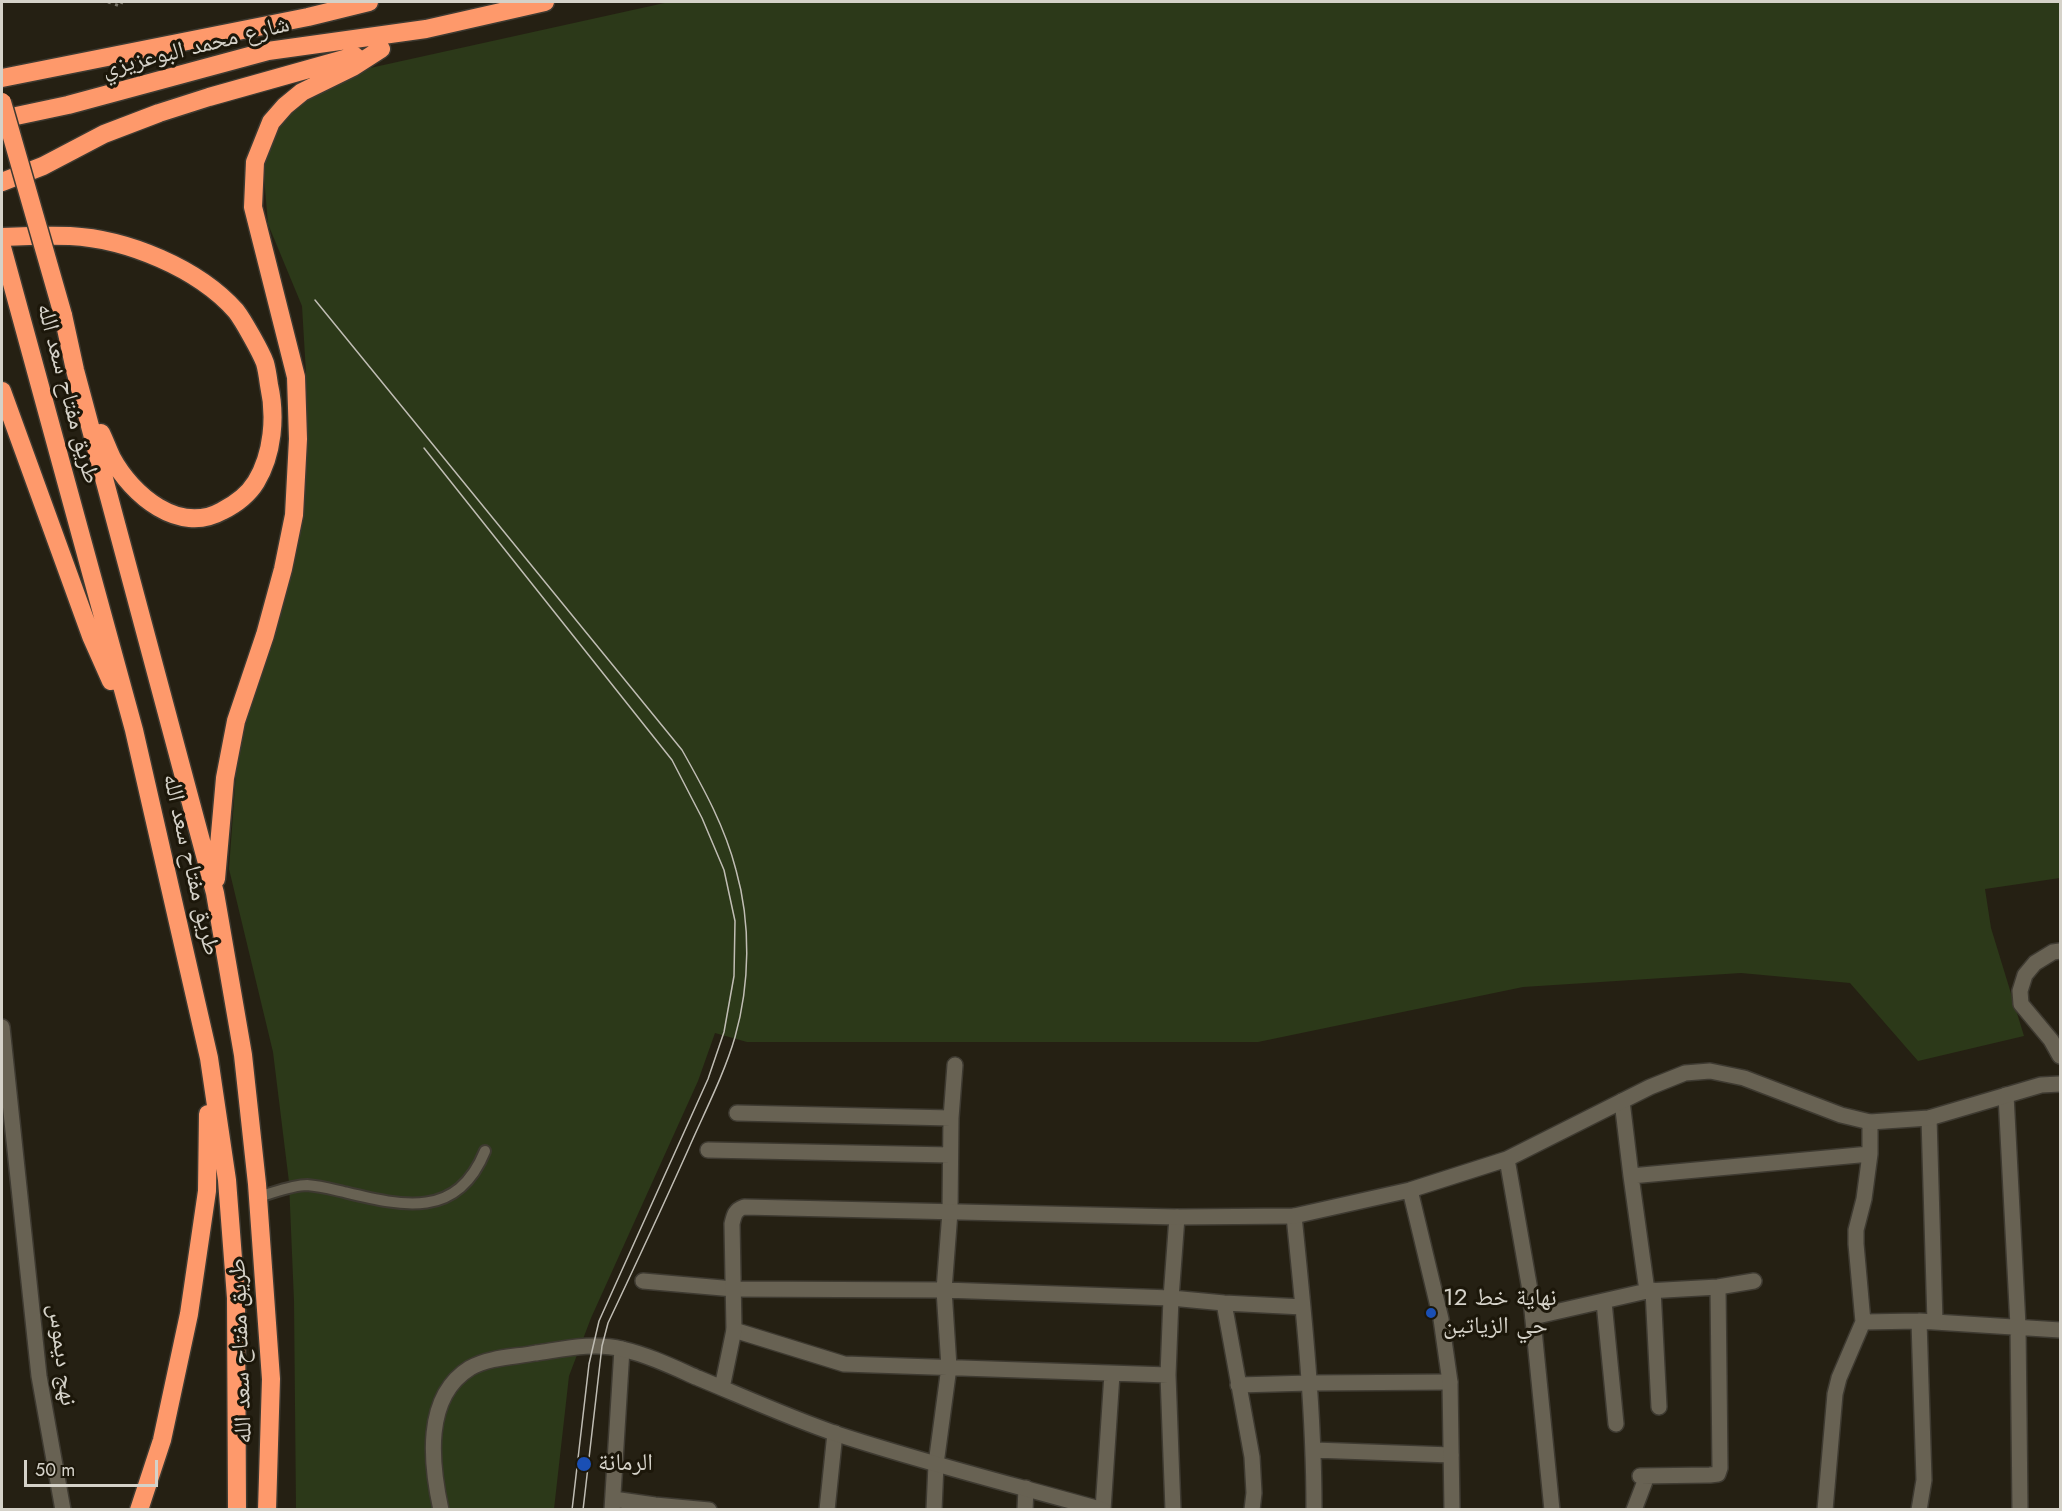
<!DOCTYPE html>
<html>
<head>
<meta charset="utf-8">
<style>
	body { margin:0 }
	#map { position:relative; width:2062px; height:1511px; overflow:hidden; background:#252013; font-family:Jost,sans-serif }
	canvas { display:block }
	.frame { position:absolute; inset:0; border:3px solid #d5d2c9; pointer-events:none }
	.scale { position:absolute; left:24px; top:1460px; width:134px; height:27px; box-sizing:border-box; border:3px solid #d5d2c9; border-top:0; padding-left:8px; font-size:18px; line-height:21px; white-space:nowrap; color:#d5d2c9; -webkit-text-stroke:4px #1c170a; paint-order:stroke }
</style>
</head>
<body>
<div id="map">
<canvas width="2062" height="1511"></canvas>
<div class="frame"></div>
<div class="scale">50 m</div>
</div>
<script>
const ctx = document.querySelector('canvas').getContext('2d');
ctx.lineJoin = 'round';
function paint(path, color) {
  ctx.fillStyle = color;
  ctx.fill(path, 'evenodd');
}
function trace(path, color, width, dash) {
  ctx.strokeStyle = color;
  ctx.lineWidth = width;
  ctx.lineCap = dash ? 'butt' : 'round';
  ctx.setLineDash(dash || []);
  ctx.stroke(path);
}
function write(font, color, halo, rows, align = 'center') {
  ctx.font = font + ' Jost,"Noto Naskh Arabic",sans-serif';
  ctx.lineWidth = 6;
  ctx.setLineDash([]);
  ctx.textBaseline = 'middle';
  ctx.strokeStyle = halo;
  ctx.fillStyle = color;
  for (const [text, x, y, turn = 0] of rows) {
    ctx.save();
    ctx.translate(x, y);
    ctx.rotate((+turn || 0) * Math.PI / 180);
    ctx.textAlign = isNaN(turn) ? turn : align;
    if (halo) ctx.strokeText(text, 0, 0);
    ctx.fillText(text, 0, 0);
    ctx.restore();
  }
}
const green = new Path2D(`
	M669 2H2060V878L1985 889 1991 928 2024 1036 1918 1061 1850 983 1741 973 1523 987 1258 1042H747L715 1033 698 1081 591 1318 569 1376 554 1509H296L294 1301 289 1182 273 1052 229 869 239 732 292 552 306 453V373L302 306 268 224 263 165 276 129 294 102 361 70Z`);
const path = new Path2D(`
	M108 2 120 6 122 2`);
const lane = new Path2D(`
	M258 1197C273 1193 292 1185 307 1185 320 1186 331 1189 344 1192 402 1206 457 1220 485 1151`);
const street = new Path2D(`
	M2060 951 2053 952 2035 963 2025 975 2020 991 2021 1004 2051 1040 2060 1056
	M2 1027 39 1376 63 1510
	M2006 1095 2018 1326 2020 1510
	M1622 1101 1631 1176 1870 1154
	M737 1113 951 1118
	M1929 1118 1935 1322
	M1870 1122V1154L1864 1199 1856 1230V1244L1863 1322 1919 1321 2060 1330
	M708 1150 950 1155
	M1631 1176 1647 1291
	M1294 1216C1304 1314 1314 1411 1314 1510
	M643 1281 734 1289 944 1290 1171 1298 1224 1303 1303 1307
	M1653 1290 1659 1407
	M1604 1302 1616 1424
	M1224 1303 1252 1457 1254 1493 1252 1510
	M1533 1317 1647 1291 1718 1287 1754 1281
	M1919 1321 1924 1480 1919 1510
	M734 1330 844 1364 1168 1375
	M1238 1385 1310 1383 1450 1382
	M1314 1450 1451 1455
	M1640 1476 1710 1475 1718 1474 1720 1468 1718 1287
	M613 1499 655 1505 709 1510
	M612 1510 622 1349
	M827 1510 835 1433
	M934 1510 936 1464 949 1367 944 1290 950 1212 951 1118 955 1065
	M1025 1510 1026 1488
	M1103 1510 1112 1374
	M1173 1510 1168 1375 1171 1298 1177 1217
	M1634 1510 1647 1476
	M1825 1510 1835 1394 1839 1378 1863 1322`);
const secondary = new Path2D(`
	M1507 1159 1530 1290 1552 1510
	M1410 1190 1441 1319 1450 1382 1452 1510
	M722 1388 734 1330 732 1224C734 1215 735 1210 744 1207L1177 1217 1294 1216 1410 1190 1507 1159 1650 1087 1685 1073 1710 1071 1744 1078 1841 1115 1870 1122 1929 1118 2041 1085 2060 1084
	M441 1510C431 1464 423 1397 470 1368 489 1357 515 1357 536 1353 564 1349 594 1342 622 1349 648 1355 673 1367 698 1378 744 1397 790 1418 837 1434 925 1463 1014 1485 1103 1510`);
const highway = new Path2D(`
	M2 78 308 17 369 2
	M2 119 68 105 268 51 426 29 545 2
	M2 182 43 166 104 134 159 113 209 97 355 56
	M2 237C24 236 47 235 70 236 127 239 198 268 236 311 243 320 261 352 265 363 267 370 268 378 269 385 276 416 273 454 256 482 248 495 236 504 222 511 179 535 132 495 112 458 108 450 105 441 101 433
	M2 247 134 730 209 1058 227 1180 236 1298 237 1510
	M63 315 75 370 215 893 243 1055 257 1184 271 1379 267 1510
	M2 391 91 636 111 681
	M216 879 225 778 236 721 265 635 283 569 294 515 298 439 296 377 253 207 255 162 271 122 285 106 302 92 353 67 381 49
	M139 1510 162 1440 189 1314 207 1191 208 1114`);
const tram = new Path2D(`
	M315 300 682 750C704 789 725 827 736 870 751 923 750 984 735 1037 724 1075 704 1113 688 1150 662 1208 635 1266 608 1323L602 1346 583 1510
	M424 448 672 760 702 818 724 870 735 921 734 976 724 1032 708 1079 599 1321 589 1364 572 1510`);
const highwayBridge = new Path2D(`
	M2 102 63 315`);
const markers = [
	[1431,1313,6,"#1a4fb4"],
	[584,1464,8,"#1a4fb4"]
];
const streetNames = [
	["شارع محمد البوعزيزي",196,48,-14],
	["طريق مفتاح سعد الله",67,394,75],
	["طريق مفتاح سعد الله",190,865,77],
	["طريق مفتاح سعد الله",242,1351,-92],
	["نهج ديموس",61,1355,83]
];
const poiNames = [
	["نهاية خط 12",1443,1299],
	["حي الزياتين",1443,1327],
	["الرمانة",598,1464]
];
paint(green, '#2c3919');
trace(lane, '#3e3a31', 14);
trace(street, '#3e3a31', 18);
trace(secondary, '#3e3a31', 18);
trace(highway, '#3e3a31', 21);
trace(path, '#797569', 3, [3, 4.5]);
trace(lane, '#686253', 10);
trace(street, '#686253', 15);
trace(secondary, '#686253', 15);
trace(highway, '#fe996b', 18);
trace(tram, '#c0bdb4', 1.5);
trace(highwayBridge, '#3e3a31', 21, []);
trace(highwayBridge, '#fe996b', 18);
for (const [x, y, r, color] of markers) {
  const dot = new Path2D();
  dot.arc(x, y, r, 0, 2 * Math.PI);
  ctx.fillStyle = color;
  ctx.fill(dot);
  trace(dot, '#1c170a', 2);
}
write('24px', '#d5d2c9', '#1c170a', streetNames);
write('24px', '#d5d2c9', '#1c170a', poiNames, 'left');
</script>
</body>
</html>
